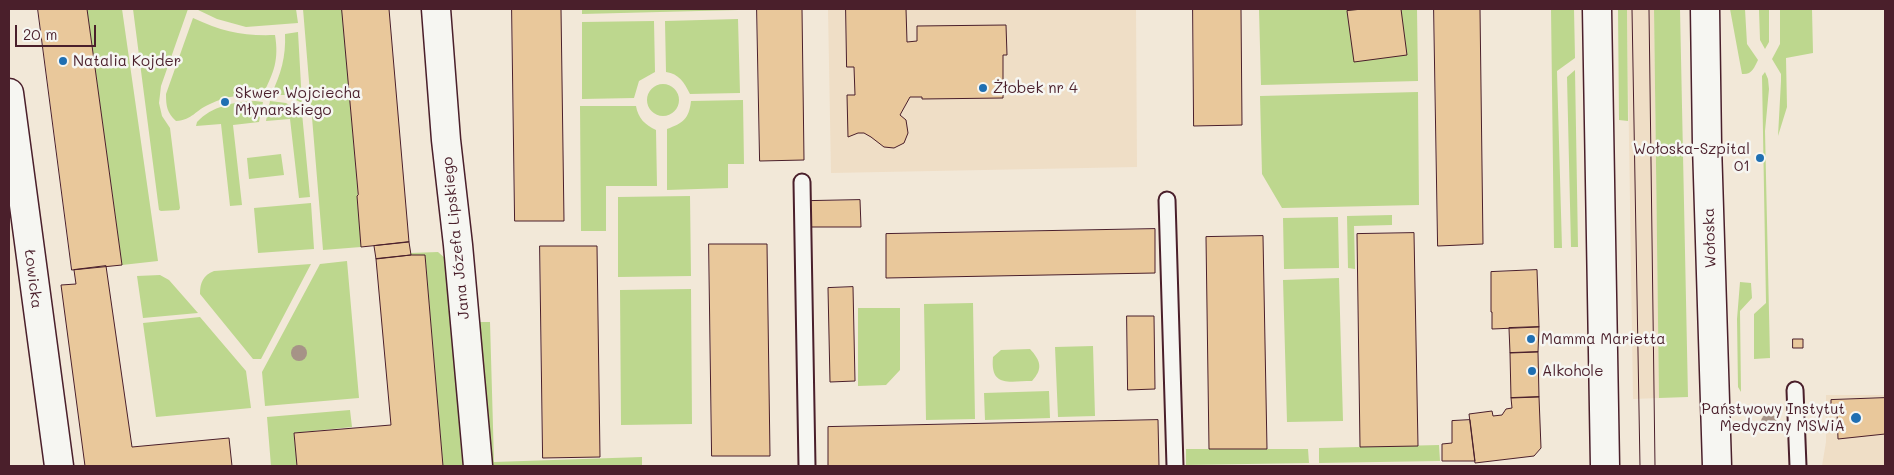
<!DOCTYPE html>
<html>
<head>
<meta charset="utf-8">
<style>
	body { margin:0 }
	#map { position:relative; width:1894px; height:475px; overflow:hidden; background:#f2e8d8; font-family:Mali,sans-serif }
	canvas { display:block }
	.frame { position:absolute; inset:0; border:10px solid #4a1f2b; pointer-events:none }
	.scale { position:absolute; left:15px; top:25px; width:81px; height:22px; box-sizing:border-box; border:2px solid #4a1f2b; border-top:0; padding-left:6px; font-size:15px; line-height:18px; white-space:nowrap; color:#4a1f2b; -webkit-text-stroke:4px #f6f6f2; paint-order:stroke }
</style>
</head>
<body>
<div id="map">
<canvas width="1894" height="475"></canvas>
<div class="frame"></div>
<div class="scale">20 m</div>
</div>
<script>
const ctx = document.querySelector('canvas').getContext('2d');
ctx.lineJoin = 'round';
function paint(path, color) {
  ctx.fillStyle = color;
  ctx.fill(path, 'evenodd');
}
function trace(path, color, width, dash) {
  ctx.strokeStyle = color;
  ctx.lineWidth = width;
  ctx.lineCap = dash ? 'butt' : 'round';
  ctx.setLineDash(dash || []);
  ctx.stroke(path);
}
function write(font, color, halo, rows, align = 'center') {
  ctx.font = font + ' Mali,sans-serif';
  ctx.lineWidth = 5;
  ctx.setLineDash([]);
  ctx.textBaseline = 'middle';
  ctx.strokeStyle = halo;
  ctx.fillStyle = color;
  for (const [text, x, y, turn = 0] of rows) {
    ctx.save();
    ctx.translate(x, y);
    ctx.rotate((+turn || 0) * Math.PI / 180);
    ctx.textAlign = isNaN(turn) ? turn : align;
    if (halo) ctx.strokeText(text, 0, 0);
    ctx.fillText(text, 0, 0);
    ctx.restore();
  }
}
const built = new Path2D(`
	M828 9H1136L1137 167 831 173Z
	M1627 9H1654L1659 398 1633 399Z
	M1826 395H1885V466H1822L1826 442Z`);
const green = new Path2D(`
	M87 9H122L158 261 122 265Z
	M133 9H188L161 86 159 103 162 116 170 128 180 208 179 210 161 211 159 210Z
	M196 9H296L298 23 246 27 217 19Z
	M303 9H342L358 195 357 196 361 247 323 250Z
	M582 9H738V10L582 14Z
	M1259 9H1417L1418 81 1261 85Z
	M1551 9H1574L1575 58 1557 71 1562 248H1554Z
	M1618 9H1627L1628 121 1619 120Z
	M1654 9H1680L1688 397 1659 398Z
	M1730 9H1745L1747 44 1758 60C1754 68 1752 75 1742 74Z
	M1759 9H1769V42L1765 49 1760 40Z
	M1780 9H1812L1813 53 1786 58 1787 107 1778 136 1781 81V74L1772 59 1780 44Z
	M193 18C223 32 242 36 275 35 279 60 274 72 263 94 245 94 226 96 210 104 195 110 193 120 176 121 167 113 166 106 166 94Z
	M738 19 740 93 690 94C684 82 679 74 666 72L665 21Z
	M654 21 655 72 639 81 634 98 582 99V22Z
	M298 32 302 103 286 95H271C281 74 286 57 285 34Z
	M1575 70 1578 247H1571L1567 77Z
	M1765 72 1768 79 1769 89 1765 131 1770 358 1754 359V314L1766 303 1762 76Z
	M647 100a16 16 0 1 1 32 0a16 16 0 1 1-32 0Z
	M1418 92 1419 205 1282 208 1262 174 1260 96Z
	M743 100 744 164H728V188L667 190V129C683 123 689 119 691 101Z
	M255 101 263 102 259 122 233 125 242 205 230 206 221 124 196 126 197 122C212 106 234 102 255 101Z
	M270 101 286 103 302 113 310 197 299 198 290 119 266 121Z
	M580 106H636C638 118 645 125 656 130L657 186H606V231H581Z
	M281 154 284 175 249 179 247 158Z
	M690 196 691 276 618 277V197Z
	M311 203 314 249 258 253 254 208Z
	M1392 215V225L1354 226 1355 269 1348 268 1347 216Z
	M1338 217 1339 268 1284 269 1283 218Z
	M438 252 446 259 465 466H443L425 255H411L410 253Z
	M347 261 359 398 265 406 262 372 320 264Z
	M311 264 261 359H253L200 294C200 283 203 275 214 271Z
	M160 275 169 280 198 313 143 318 137 276Z
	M1339 278 1343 421 1287 422 1283 280Z
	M1740 282 1751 283 1752 298 1740 311 1741 392 1738 387 1737 319Z
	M691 289 692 424 621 425 620 290Z
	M973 303 975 419 926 420 924 304Z
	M858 308H900V370L886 385 858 386Z
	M200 317 246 371 251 408 156 417 143 323Z
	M475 322H490L494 462 642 457V466H485Z
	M1093 346 1095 416 1058 417 1055 347Z
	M1030 349C1041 361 1043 369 1032 381 1009 381 990 388 993 357L1001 350Z
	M1049 391 1050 418 985 420 984 393Z
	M350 410 352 427 294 433 297 466H271L267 417Z
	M1439 445 1440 461 1319 463V448Z
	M1186 449H1308L1309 463 1186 465Z`);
const building = new Path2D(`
	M38 9H87L122 265 72 270Z
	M342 9H389L409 242 361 247 357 196 358 195Z
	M512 9H561L564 221H515Z
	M757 9H802L804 160 760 161Z
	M846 9H906L907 42 917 41V26L1006 25 1007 55H1003V98L922 99V97H910L900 115 906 120 908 133 904 143 894 148 884 147 871 137 864 133H858L848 137 847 95H855L854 67H847Z
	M1193 9H1241L1242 125 1194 126Z
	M1363 9H1401L1407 55 1354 62 1347 11Z
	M1434 9H1480L1483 244 1438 246Z
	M860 200 861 227H810V201Z
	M1155 229V273L886 278V234Z
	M1414 233 1418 446 1360 447 1357 234Z
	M1263 236 1267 449H1209L1206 237Z
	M409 242 411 255 376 259 374 246Z
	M709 244H767L770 456H712Z
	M540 246H597L600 457 543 458Z
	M411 255H425L443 466H297L294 433 391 425 376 259Z
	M106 266 132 447 229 438 232 466H85L61 285 76 284 74 270Z
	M1537 270 1539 327 1492 329V312H1491V272Z
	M853 287 855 381 830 382 828 288Z
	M1127 316H1154L1155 389 1128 390Z
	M1539 327 1538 352 1510 353 1509 328Z
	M1793 339H1803V348H1793Z
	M1538 352 1539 397 1511 398 1510 353Z
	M1539 397 1541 448 1534 456 1475 463 1469 414 1492 411 1493 416 1502 415 1506 409 1512 408 1511 398Z
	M1885 398V434L1838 439 1837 412H1831V400Z
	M1158 420 1159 466H828V427Z
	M1470 420 1475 461H1442V444L1452 443V421Z`);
const lane = new Path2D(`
	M802 182 807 466
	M1167 200 1175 466
	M1795 390 1798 466`);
const street = new Path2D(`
	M436 9 446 140 458 245 478 466
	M9 93 59 466`);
const secondary = new Path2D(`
	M1597 9 1605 466
	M1705 9 1707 145 1717 466`);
const tram = new Path2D(`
	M1632 9 1640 466
	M1649 9 1655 466`);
const trees = [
	[299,353],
	[1769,422]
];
const markers = [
	[63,61,5,"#1f6fb2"],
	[983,88,5,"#1f6fb2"],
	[225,102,5,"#1f6fb2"],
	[1760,158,5,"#1f6fb2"],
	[1531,339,5,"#1f6fb2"],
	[1532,371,5,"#1f6fb2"],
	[1856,418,6,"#1f6fb2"]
];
const poiNames = [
	["Natalia Kojder",73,61],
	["Żłobek nr 4",993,88],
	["Skwer Wojciecha",235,93],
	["Młynarskiego",235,110],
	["Wołoska-Szpital",1750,149,"right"],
	["01",1750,166,"right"],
	["Mamma Marietta",1541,339],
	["Alkohole",1542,371],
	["Państwowy Instytut",1845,409,"right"],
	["Medyczny MSWiA",1845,426,"right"]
];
const streetNames = [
	["Jana Józefa Lipskiego",456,238,-96],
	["Wołoska",1710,238,-92],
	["Łowicka",33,279,83]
];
paint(built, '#efdec6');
paint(green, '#bdd78e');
paint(building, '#e9c89b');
trace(building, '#4a1f2b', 1);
trace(lane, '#4a1f2b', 19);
trace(street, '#4a1f2b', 31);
trace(secondary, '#4a1f2b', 31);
trace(lane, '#f6f6f2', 15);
trace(street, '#f6f6f2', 28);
trace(secondary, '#f6f6f2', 28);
trace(tram, '#4a1f2b', 1);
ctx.fillStyle = '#a69387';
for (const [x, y] of trees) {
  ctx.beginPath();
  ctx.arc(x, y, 8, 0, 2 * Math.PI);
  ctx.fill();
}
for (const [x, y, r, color] of markers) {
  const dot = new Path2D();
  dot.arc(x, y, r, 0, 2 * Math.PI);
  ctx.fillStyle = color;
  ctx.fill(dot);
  trace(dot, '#f6f6f2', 2);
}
write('15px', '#4a1f2b', '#f6f6f2', poiNames, 'left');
write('15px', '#4a1f2b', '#f6f6f2', streetNames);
</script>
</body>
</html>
